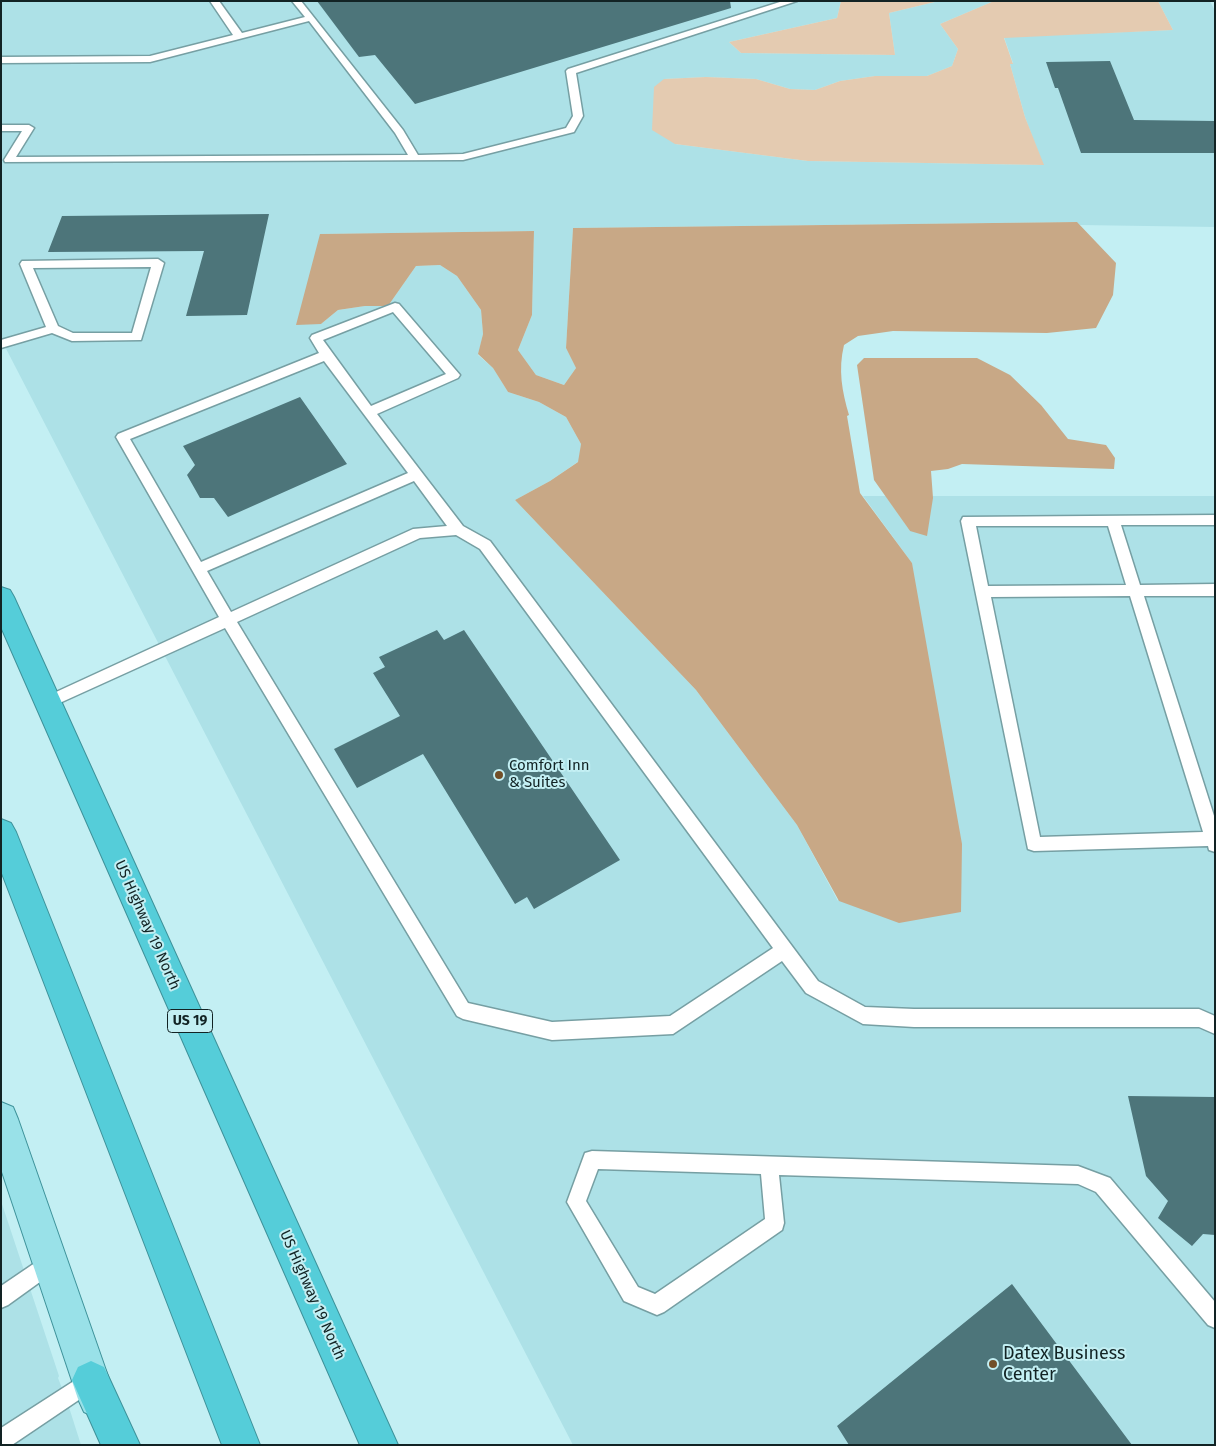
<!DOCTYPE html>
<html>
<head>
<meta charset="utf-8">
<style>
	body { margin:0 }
	#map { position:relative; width:1216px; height:1446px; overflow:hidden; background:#c3eff3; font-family:"Fira Sans",sans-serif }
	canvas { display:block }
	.frame { position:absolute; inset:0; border:2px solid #122324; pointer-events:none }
</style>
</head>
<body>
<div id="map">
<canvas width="1216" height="1446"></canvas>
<div class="frame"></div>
</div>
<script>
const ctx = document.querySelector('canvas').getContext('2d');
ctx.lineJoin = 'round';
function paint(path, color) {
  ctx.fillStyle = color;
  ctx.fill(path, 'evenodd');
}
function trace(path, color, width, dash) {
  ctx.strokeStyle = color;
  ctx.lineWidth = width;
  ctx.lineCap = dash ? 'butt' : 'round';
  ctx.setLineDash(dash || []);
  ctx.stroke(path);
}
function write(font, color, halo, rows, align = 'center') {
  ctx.font = font + ' "Fira Sans",sans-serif';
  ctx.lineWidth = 4;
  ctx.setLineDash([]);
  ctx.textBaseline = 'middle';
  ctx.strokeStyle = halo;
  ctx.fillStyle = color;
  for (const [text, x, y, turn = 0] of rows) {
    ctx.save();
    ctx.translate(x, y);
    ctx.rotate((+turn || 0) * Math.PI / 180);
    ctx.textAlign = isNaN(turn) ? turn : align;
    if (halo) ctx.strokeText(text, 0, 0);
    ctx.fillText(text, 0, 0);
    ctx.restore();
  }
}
const built = new Path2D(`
	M1 1H841L837 18 729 42 741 53 895 55 889 13 939 1H994L940 24 958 49 952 66 927 76H875L840 81 815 90 790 89 756 79 706 77 664 79 675 144 808 161 1043 165 1025 117 1010 64 1013 63 1004 37 1173 30 1158 1H1210L1215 11V227L1080 225 1076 222 573 228 566 348 576 368 564 385 536 375 518 350 532 315 534 231 320 234 321 324 338 310 365 306H388L416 266 440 265 457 276 481 310 483 334 478 355 493 368 508 392 539 402 566 417 581 444 579 461 550 481 515 500 696 690 797 825 838 901 912 563 863 496H886L910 531 932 496H1215V1445H573L1 339Z
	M1 1201 59 1376 58 1378 67 1401 81 1445H1Z`);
const green = new Path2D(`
	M841 1H939L889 13 895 55 741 53 729 42 837 18Z
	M994 1H1158L1173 30 1004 38 1013 64H1010L1025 117 1044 165 808 161 675 144 652 130 654 87 664 79 706 77 756 79 790 89 815 90 840 81 875 76H927L952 66 958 49 940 24Z`);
const water = new Path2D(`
	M1077 222 1116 263 1113 295 1096 328 1047 333 893 331 858 336 844 345C838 370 842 391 849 415L847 416 860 493 912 563 962 844 961 912 899 923 839 901 797 825 696 690 515 500 550 481 578 462 581 444 566 417 539 402 508 392 493 368 478 354 483 334 481 310 457 276 440 265 416 266 388 306H365L338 310 321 324 296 325 320 234 534 231 532 315 518 350 536 375 564 385 576 368 566 348 573 228Z
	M864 358H977L1010 375 1041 405 1068 439 1106 445 1115 458 1114 469 962 464 948 469 931 471 933 498 927 536 910 531 874 480 857 365Z`);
const building = new Path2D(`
	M317 1H730L731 8 415 104 375 55 359 57Z
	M1110 61 1134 120 1215 121V153H1081L1058 88H1055L1046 62Z
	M269 214 247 315 186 316 204 251 48 252 62 216Z
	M300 397 347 464 228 517 214 498H200L187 475 195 465 183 446Z
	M437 630 444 640 464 630 620 860 534 909 527 897 515 904 423 754 357 788 334 749 400 716 373 673 385 667 379 657Z
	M1128 1096 1215 1097V1235L1203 1234 1192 1246 1158 1218 1168 1201 1146 1176Z
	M1012 1284 1132 1445H849L837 1426Z`);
const service = new Path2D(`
	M210 1H219L242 33 305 17 292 1H301L403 130 418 155 463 154 566 128 573 116 566 71 568 69 783 1H797L576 73 583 116 574 132 463 160 5 162 4 160 22 131H1V125H29L34 128 16 157 408 155 395 133 309 21 150 62 1 63V57L150 56 233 35Z
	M158 259 164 263 141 340 72 341 52 333 1 348V340L46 327 20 264 22 261ZM151 267 132 333H73L58 326 33 268Z
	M395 303 399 304 460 375 458 378 377 414 463 526 490 541 818 981 865 1007 914 1009H1199L1215 1016V1034L1199 1027H914L863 1024 806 993 782 961 673 1034 552 1040 463 1019 457 1016 225 628 53 706 48 708 43 706 41 702 43 698 219 617 116 437 118 434 319 353 310 338 312 335ZM393 312 446 374 371 406 323 340ZM324 361 408 473 201 562 130 439ZM414 481 447 526 413 529 231 612 207 571ZM456 535 480 549 773 948 670 1016 552 1022 468 1003 237 622 420 538Z
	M1215 515V525H1121L1140 585 1215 584V596H1144L1215 819V852L1209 850 1208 846 1034 851 1028 849 961 521 963 517ZM976 526H1108L1126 585 988 586ZM1130 596 1203 832 1040 837 991 597Z
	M592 1151 1078 1166 1110 1178 1215 1302V1328L1208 1325 1096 1192 1078 1184 779 1175 784 1223 782 1230 664 1312 657 1315 624 1301 567 1202 585 1153ZM598 1169 761 1174 765 1219 655 1294 638 1287 586 1201Z
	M51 1252 58 1255 61 1262 58 1269 8 1305 1 1308V1286Z
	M91 1370 98 1373 101 1380 98 1387 12 1445H1V1428Z`);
const primary = new Path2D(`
	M1 1102 13 1107 18 1119 116 1399 110 1412 97 1418 84 1412 78 1399 1 1169Z`);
const motorway = new Path2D(`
	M1 587 10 590 14 597 398 1445H360L1 627Z
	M1 819 11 823 16 832 260 1445H222L1 871Z
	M91 1361 104 1367 140 1445H101L72 1380 78 1367Z`);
const markers = [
	[499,775,5,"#724f28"],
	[993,1364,5,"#724f28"]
];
const shields = [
	[190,1021,45]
];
const shieldNames = [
	["US 19",190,1021]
];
const poiNames = [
	["Comfort Inn",509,766],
	["& Suites",509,783]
];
const streetNames = [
	["US Highway 19 North",147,925,66],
	["US Highway 19 North",312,1295,66]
];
const nearPoinames = [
	["Datex Business",1003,1354],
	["Center",1003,1375]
];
paint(built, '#ade1e7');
paint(green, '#e4cbb1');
paint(water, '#c8a886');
paint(building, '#4d757a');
trace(service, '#769fa3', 3);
trace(primary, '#3e929a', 2);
trace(motorway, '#3e929a', 2);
paint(service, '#fff');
paint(primary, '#99e1e8');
paint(motorway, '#55cdd9');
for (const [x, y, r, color] of markers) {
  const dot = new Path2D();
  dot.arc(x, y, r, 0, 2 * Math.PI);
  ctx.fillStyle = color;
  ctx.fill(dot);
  trace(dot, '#c3eff3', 2);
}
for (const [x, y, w] of shields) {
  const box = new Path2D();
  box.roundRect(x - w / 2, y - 11.5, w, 23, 4);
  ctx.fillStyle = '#c3eff3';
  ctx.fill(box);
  trace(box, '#122324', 1);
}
write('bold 14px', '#122324', null, shieldNames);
write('15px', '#122324', '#c3eff3', poiNames, 'left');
write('15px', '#122324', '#c3eff3', streetNames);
write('18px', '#122324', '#c3eff3', nearPoinames, 'left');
</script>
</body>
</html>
